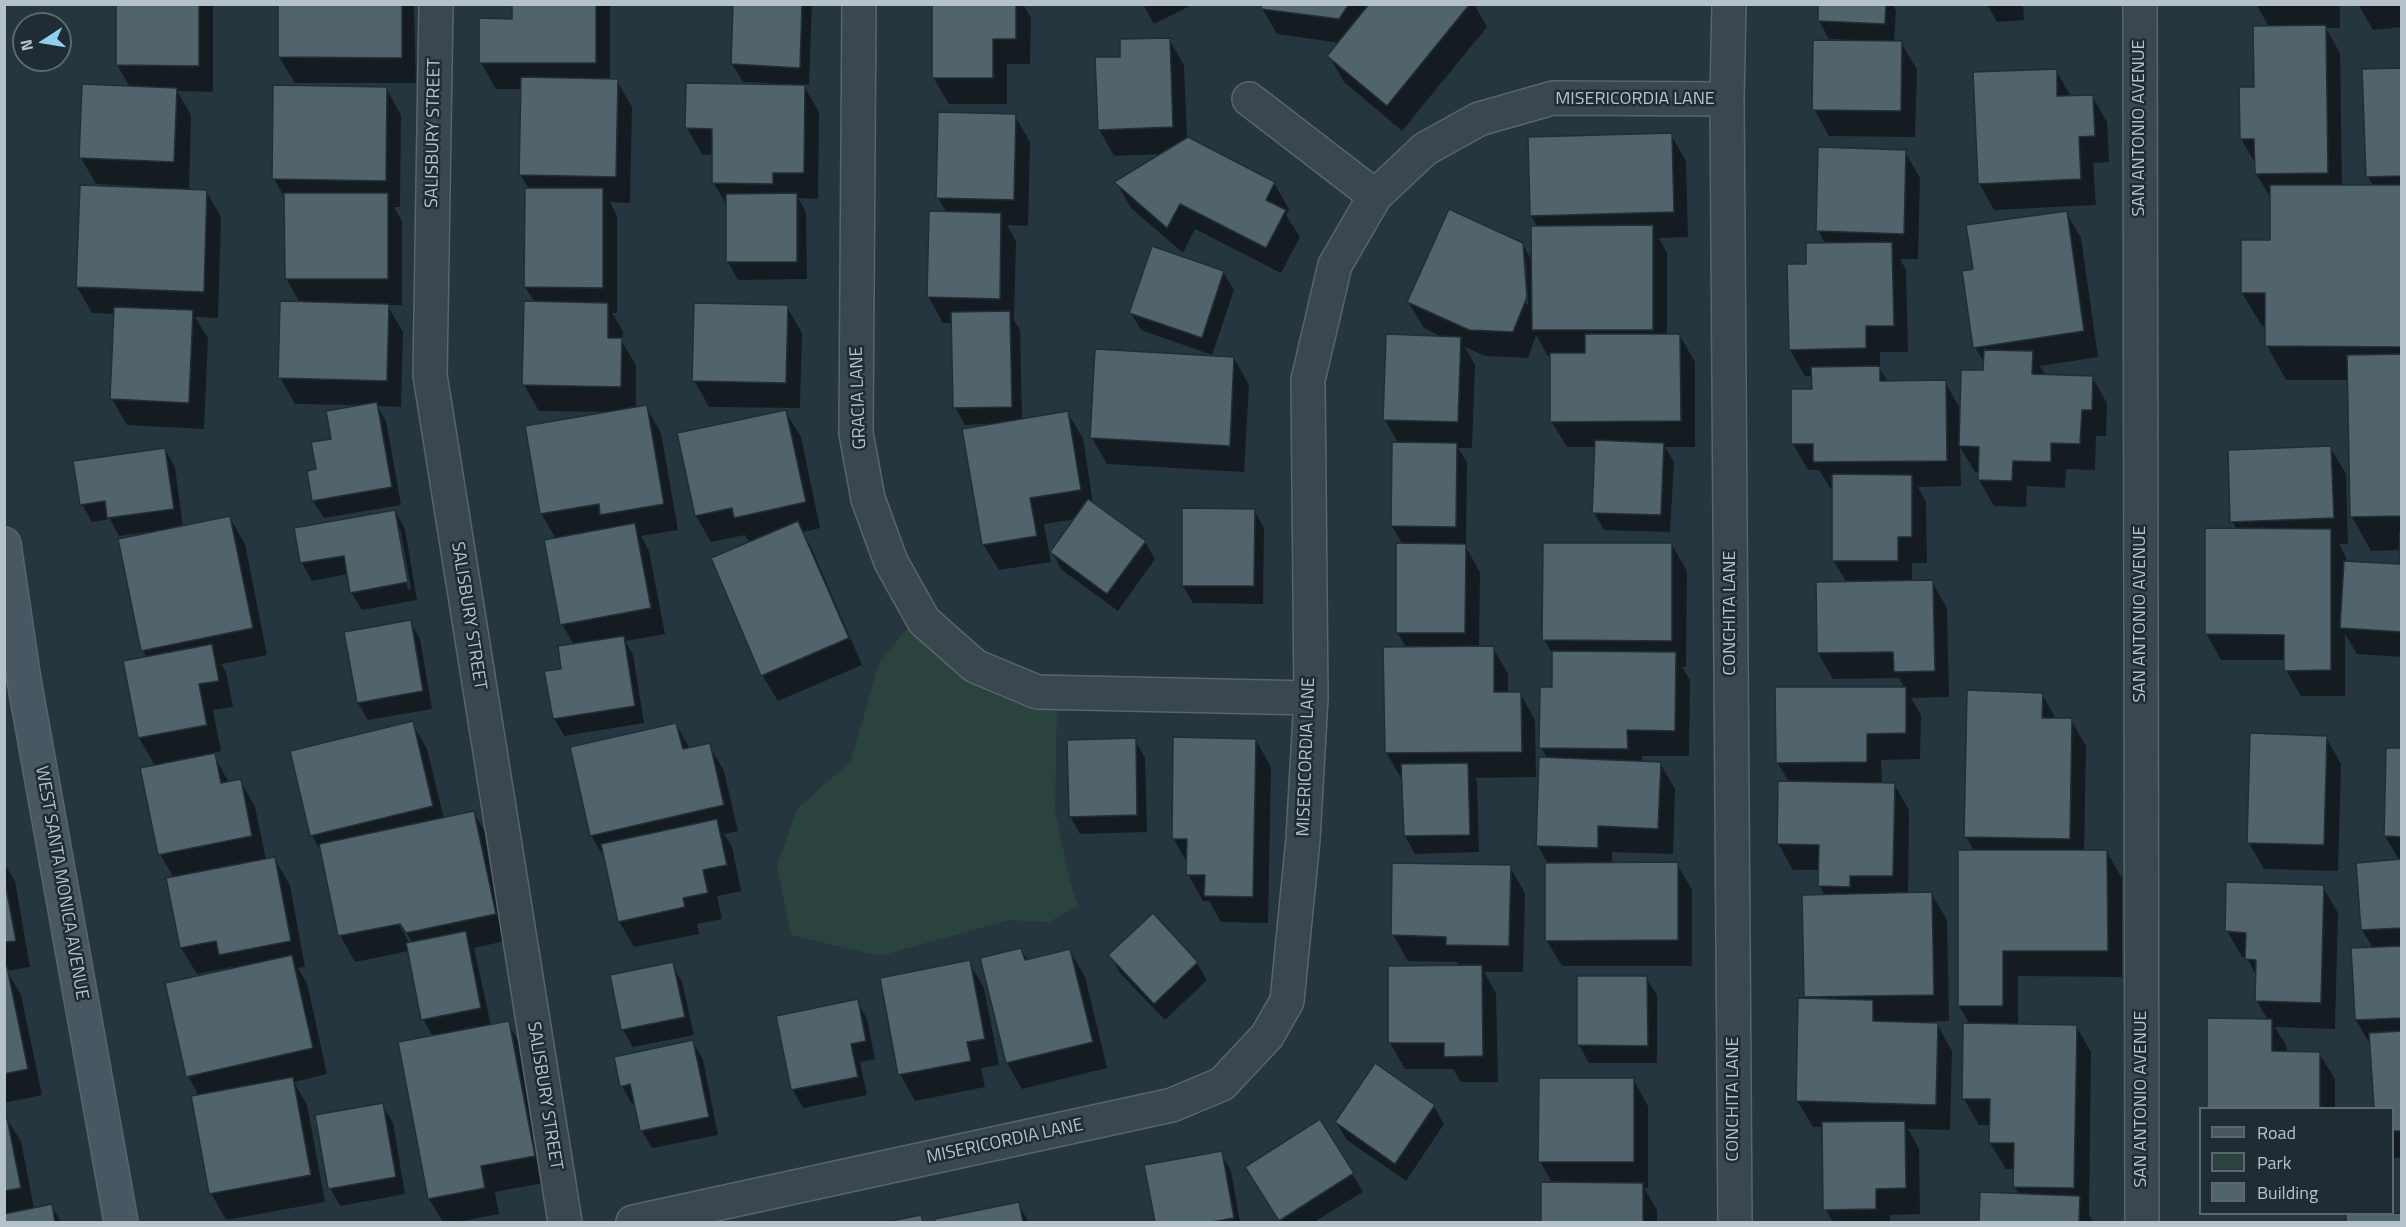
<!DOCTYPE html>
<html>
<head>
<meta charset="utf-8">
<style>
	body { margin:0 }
	#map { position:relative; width:2406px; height:1227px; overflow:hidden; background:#26363e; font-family:"Titillium Web",sans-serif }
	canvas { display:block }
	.frame { position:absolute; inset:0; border:6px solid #b6c2c9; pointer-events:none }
	.legend { position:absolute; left:2199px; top:1107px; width:195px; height:108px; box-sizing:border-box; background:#1f2c33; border:2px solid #5b686f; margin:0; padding:8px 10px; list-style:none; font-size:18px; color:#b6c2c9 }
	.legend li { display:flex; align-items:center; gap:12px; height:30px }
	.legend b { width:30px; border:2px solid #5b686f }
	.north { position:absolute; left:12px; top:12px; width:60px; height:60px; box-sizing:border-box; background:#1f2c33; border:2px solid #5b686f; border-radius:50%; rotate:258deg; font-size:16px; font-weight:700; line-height:24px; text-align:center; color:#b6c2c9 }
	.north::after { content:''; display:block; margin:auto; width:21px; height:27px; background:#91cff3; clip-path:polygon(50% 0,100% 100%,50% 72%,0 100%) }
</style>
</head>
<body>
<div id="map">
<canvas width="2406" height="1227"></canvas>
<div class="frame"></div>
<ul class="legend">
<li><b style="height:8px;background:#485761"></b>Road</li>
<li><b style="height:16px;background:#2b433e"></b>Park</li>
<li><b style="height:16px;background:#51636b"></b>Building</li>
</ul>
<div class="north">N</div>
</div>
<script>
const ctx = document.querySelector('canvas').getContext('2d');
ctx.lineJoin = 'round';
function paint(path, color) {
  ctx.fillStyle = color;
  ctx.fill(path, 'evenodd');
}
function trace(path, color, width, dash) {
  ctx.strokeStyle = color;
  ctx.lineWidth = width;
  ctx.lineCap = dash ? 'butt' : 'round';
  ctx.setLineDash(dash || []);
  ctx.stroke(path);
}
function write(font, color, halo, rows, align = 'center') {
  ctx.font = font + ' "Titillium Web",sans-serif';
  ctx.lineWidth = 5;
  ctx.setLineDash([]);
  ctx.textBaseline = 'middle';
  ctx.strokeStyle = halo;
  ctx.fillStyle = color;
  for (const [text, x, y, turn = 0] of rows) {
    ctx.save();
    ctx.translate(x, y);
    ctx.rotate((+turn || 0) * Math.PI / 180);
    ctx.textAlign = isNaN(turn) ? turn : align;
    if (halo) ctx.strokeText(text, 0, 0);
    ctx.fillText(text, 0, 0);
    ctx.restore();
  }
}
const green = new Path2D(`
	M914 620 1057 703 1055 812 1070 881 1078 906 1049 922 1009 920 880 956 791 935 777 866 797 809 851 761 879 663Z`);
const shadow = new Path2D(`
	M118 4H212L213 7V92L177 91 191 115 189 191H206L221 217 218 318 195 317 208 338 204 429 127 425 112 399 115 314 92 313 77 287 137 189V186L96 184 81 158 130 87 117 65Z
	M280 4H414L416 83H295L279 57Z
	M513 4H610V81H617L632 107 630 203 610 202 617 216V313H612L623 331 622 342 636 365V408L646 407 661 433 678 530 641 536 649 551 665 634 625 641 633 655 644 723 564 736 554 718 563 670 574 645 562 624 556 539 541 513 604 412 539 411 524 385 535 303 525 287 529 189 520 174 522 89H496L481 63 513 20Z
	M735 4H812L809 85 803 84 819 112 818 199 798 198 806 212 807 279 738 280 728 262V207L713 182 714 155 702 154 687 128 769 86V83L743 82 732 64Z
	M934 4H1023L1031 18 1030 64H1007V104H949L933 77Z
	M1143 4H1194L1154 24Z
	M1263 4H1474L1487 27 1402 131 1344 82 1329 56 1340 43 1277 34 1262 8Z
	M1820 4H1893L1896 11 1894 43H1901L1917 69 1915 137 1829 136 1814 109 1839 39H1829L1819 21Z
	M1987 4H2023L2024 20 1997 22Z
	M2256 4H2340V28H2326L2340 53 2342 187H2374L2368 177 2402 69V657L2357 654 2345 634V696H2301L2286 670V660H2221L2206 633 2237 530 2232 521 2330 447 2346 474 2348 544H2339L2346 557V562L2400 566 2401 550 2371 551 2352 517 2349 380H2286L2267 346V326H2262L2242 293 2272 241V200L2256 174V164L2241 139 2269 27Z
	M2358 4H2402V27L2373 30Z
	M1169 39 1184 65 1187 139 1274 183 1289 209 1286 215 1300 237 1281 273 1195 229 1183 253 1131 208 1116 182 1164 154 1114 156 1099 129 1122 58Z
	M2056 70 2071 97 2092 96 2107 122 2109 162 2093 163 2096 205 1994 210 1979 183Z
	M386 88 401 115 400 207H394L402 221V305H387L403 332 401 407 377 406 386 421 401 505 324 518 313 501 317 471 333 440 357 405 295 404 280 377 300 303 286 278V200L274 179Z
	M1015 116 1030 142 1028 226 1007 225 1016 241 1014 320 1020 330 1022 420 1067 412 1083 438 1093 505 1145 542 1155 559 1118 611 1062 570 1052 552 1076 519 1044 524 1051 562 999 570 983 544 985 424 965 425 955 407 953 323H943L928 296 947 213 938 198Z
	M1671 135 1686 161 1688 237 1659 238 1667 253V336H1680L1695 362V447H1665L1674 462 1670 532 1604 530 1594 512 1596 447H1567L1551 421V356H1548L1536 335 1528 358 1485 356 1465 347 1475 365 1472 448H1458L1467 462 1466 544H1464L1480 572 1479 648H1493L1508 674V694L1520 693 1535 720 1536 777 1475 778 1477 782 1479 852 1415 854 1405 836 1403 778H1401L1386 752 1407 649 1397 632 1403 545 1392 526 1398 443 1385 420 1444 338 1424 328 1408 302 1522 244 1533 262 1538 227 1531 216ZM1523 262H1526L1528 304H1526Z
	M1905 152 1920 178 1918 259H1900L1906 270 1908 352H1880V369L1888 382H1945L1961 410 1984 371 1985 364 1975 347 1974 270 2066 212 2081 238 2098 357 2040 366 2046 376 2092 377 2107 403 2106 436H2096L2095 470 2066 469 2065 488 2027 486 2026 507 1994 506 1979 480V472H1975L1960 447 1961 486 1918 487 1926 502 1927 563H1912V582H1932L1947 608 1949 697 1911 698 1921 715 1920 759 1881 760 1882 784H1894L1909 810 1908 894 1931 893 1947 920 1949 1021 1925 1022V1024H1937L1952 1051 1950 1130 1908 1129 1919 1149 1920 1214 1890 1215V1222H1833L1825 1209 1824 1127H1813L1797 1100 1805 1000 1804 896H1825L1820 886V870H1793L1778 843 1789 782 1777 762 1905 689 1899 678 1833 679 1818 653V584L1847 583 1833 560 1834 488H1830L1819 470H1808L1793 444 1813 391V376H1805L1790 350 1808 266 1826 245 1818 230Z
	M1223 272 1234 290 1212 355 1141 330 1131 313Z
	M787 307 802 333 800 408 709 407 694 380Z
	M1234 358 1249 385 1244 472 1107 464 1092 438Z
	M785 411 801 437 820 528 803 532 812 549 862 665 778 701 762 675 750 543 745 535 711 542 696 516Z
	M165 450 175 467 183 527 230 518 245 544 267 655 221 664 226 672 233 707 213 710 221 751 213 753 229 783 240 780 255 807 266 860 274 858 290 885 305 967 298 968 307 983 327 1074 294 1082 307 1105 325 1202 226 1220 211 1193 199 1096 188 1076 232 970V967L197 974 181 948 168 879 174 878 160 854 156 767 139 738 147 658 143 650 149 532 119 536 110 519 92 522 82 504Z
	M1254 510 1264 528 1263 604 1193 603 1183 586Z
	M395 511 405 529 417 600 362 610 351 592 348 574 312 581 302 563 296 529ZM397 528H400L411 589 408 590Z
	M1672 545 1687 571 1686 667H1682L1690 680 1689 756H1642V762L1660 763 1675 789 1673 854 1612 852V864H1677L1692 890V966H1562L1546 940 1548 864 1538 846 1548 759 1541 747 1554 688V657L1544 639Z
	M410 622 420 639 432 709 368 720 358 703 346 633Z
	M2042 694 2056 719 2071 720 2086 746 2084 852H2107L2122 878V977L2018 976V1025L2076 1026 2091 1052 2089 1214 2093 1222H1980L1981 1193 2019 1195 2015 1187V1169H2006L1990 1143 1991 1125H1979L1964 1099 1970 1025 1959 1006 1974 851 1966 836Z
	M412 723 427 749 444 819 474 813 489 839 510 940 474 948 491 1026 508 1023 523 1049 549 1182 495 1192 499 1214 458 1222H443L429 1199 400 1043 433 1037 423 1019 409 951 355 962 340 935 322 854 312 835ZM397 916 413 944H410L395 918Z
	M676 724 690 749 709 745 724 771 738 831 724 834 732 847 741 891 717 896 722 919 697 924 699 934 634 947 619 921 606 861 591 835Z
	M2326 737 2341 764 2338 871 2264 869 2249 843Z
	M1135 740 1145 758 1147 832 1080 834 1070 816Z
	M1256 740 1271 767 1268 923 1221 922 1209 901H1203L1188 874V864L1173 838Z
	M2402 750V1158H2392V1108H2375L2371 1046 2356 1020 2373 948 2362 930 2400 861 2385 836Z
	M4 863 15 881 30 967 7 971 21 995 42 1095 4 1103Z
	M1394 864 1510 867 1525 893 1523 972H1484L1496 993 1498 1082H1461L1453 1069H1405L1390 1043 1460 967 1457 962 1408 961 1393 935Z
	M2323 887 2338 913 2335 1029 2275 1027 2287 1047V1053H2319L2335 1079V1108H2209L2208 1020H2268L2256 1000 2257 977 2247 958 2242 957 2227 931Z
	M1021 949 1028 961 1070 951 1085 977 1107 1068 1022 1089 1007 1063Z
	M1110 955 1197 963 1207 980 1165 1020 1120 973Z
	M969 962 984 988 999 1065 981 1068 985 1087 915 1101 900 1074Z
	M672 964 682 982 694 1035 633 1047 623 1030Z
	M1646 978 1657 995V1063H1589L1579 1045Z
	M857 1001 867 1019 875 1059 860 1062 867 1095 803 1108 793 1090 778 1017Z
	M693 1042 703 1060 718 1135 652 1148 642 1131 636 1103 632 1104 622 1086Z
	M1375 1066 1434 1106 1444 1124 1406 1181 1347 1140 1336 1122Z
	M1633 1079 1648 1106V1188H1644L1657 1210V1222H1542V1184H1553L1540 1162Z
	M382 1105 393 1123 405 1194 340 1206 330 1188Z
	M4 1115 21 1141 34 1209 51 1205 61 1222H4Z
	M1320 1121 1363 1192 1314 1222H1281L1257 1185Z
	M1221 1153 1231 1171 1240 1222H1156L1146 1166Z
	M1018 1204 1029 1222H937L936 1220Z
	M2347 1215H2402V1222H2347Z`);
const building = new Path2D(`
	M116 4H199V66L116 65Z
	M278 4H402V58L278 57Z
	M512 4H596V63H479V18L512 19Z
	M733 4H802L800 68 731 64Z
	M932 4H1016V39H993V78H932Z
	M1261 4H1349L1339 19 1261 9Z
	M1369 4H1470L1387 106 1327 56Z
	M1818 4H1886L1885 24 1818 21Z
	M2326 25 2328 173 2255 174 2254 139H2240L2239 87H2254L2253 26Z
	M1170 38 1173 127 1098 130 1095 57H1120V39Z
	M1813 40 1902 41 1901 111 1812 110Z
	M2402 68V176L2366 177 2362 69Z
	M2057 69V96L2093 95 2095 136 2079 137 2081 179 1978 184 1973 72Z
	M521 77 618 79 616 177 519 175Z
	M686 83 805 85 804 173H773V184L712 183V129L685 128Z
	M82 84 177 88 174 162 79 158Z
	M273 85 387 87 386 181 272 179Z
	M938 112 1016 114 1014 200 936 198Z
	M1672 133 1674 212 1530 216 1528 137Z
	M1188 137 1275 182 1266 200 1286 210 1266 248 1180 204 1167 228 1114 182Z
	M1818 147 1906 150 1904 234 1816 231Z
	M80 185 207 190 204 292 76 287Z
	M2270 185H2402V347L2265 346V293H2241V240H2270Z
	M525 188H603V288L524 287Z
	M284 193H388V279H285Z
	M797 193V262H726V194Z
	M1449 209 1523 243 1527 297 1513 332 1469 330 1407 302Z
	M929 211 1001 213 1000 299 927 297Z
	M2067 211 2084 331 1973 348 1962 271 1973 269 1966 225Z
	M1653 225V330H1532L1531 226Z
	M1892 242 1894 326H1866V348L1789 350 1787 264H1806V243Z
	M1152 246 1224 271 1202 338 1129 313Z
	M280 301 389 304 387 381 278 378Z
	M524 301 608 303V338H622L621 387 522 385Z
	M694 303 788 305 786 383 692 381Z
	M114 307 193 310 189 403 110 399Z
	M1010 311 1012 407 953 408 951 312Z
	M1386 334 1461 337 1458 422 1383 420Z
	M1585 334H1680L1681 421 1550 422V353H1585Z
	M1095 349 1234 357 1230 446 1090 438Z
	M1984 350 2033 351 2032 374 2093 376 2092 410H2082L2080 444 2051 443V462L2013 461 2012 481 1978 480 1979 447 1959 446 1961 370H1983Z
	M2402 354V516L2350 517 2347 355Z
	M1880 366V381L1946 380 1947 461 1813 462V444H1791V389H1812L1811 367Z
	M377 402 392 487 312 501 307 471 316 469 311 442 331 439 326 411Z
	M647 405 664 504 600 515 599 504 540 514 525 426Z
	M786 410 806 502 734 518 732 508 695 516 677 433Z
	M1068 411 1081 490 1030 498 1037 536 982 545 962 429Z
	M1595 440 1664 443 1661 515 1592 513Z
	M1392 442 1457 443 1456 527 1391 526Z
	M2331 446 2334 518 2230 522 2228 450Z
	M165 448 174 509 107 518 105 501 80 505 73 461Z
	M1832 474 1912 475V537H1898V561H1832Z
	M1088 499 1146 541 1107 594 1050 552Z
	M1182 508 1255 509 1254 586H1182Z
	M395 510 408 582 350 593 344 556 300 563 294 528Z
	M230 516 253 628 141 651 118 539Z
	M798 521 849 638 761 676 711 558Z
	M635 523 651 608 560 625 544 540Z
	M2205 528 2331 529V670L2284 671V635L2205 634Z
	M2400 532 2402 632 2340 628 2344 561 2399 564Z
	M1396 543 1466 544 1465 633H1396Z
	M1543 543H1672V641L1542 640Z
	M1933 580 1935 671 1894 672 1893 652 1817 653 1816 582Z
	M411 620 423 691 357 703 344 632Z
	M624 636 635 706 553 719 544 671 561 669 558 646Z
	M212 644 219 681 199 684 207 725 138 738 123 661Z
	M1494 646V692H1521L1522 752 1385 753 1383 647Z
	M1552 651 1676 652 1675 731 1627 730 1628 749 1539 748 1540 687H1552Z
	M1775 687H1906V733L1867 734V762L1776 763Z
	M1967 690 2043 693 2042 718H2072L2070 839 1964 837Z
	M413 721 433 806 310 836 290 751Z
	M676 723 683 749 710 743 724 805 590 836 570 747Z
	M2250 733 2327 736 2324 845 2247 843Z
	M1173 737 1256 739 1253 897 1204 896 1205 875H1186L1187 839H1172Z
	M1136 738 1137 815 1069 817 1067 740Z
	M2386 748H2402V837L2384 836Z
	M215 753 221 783 241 779 252 836 158 855 140 768Z
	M1539 757 1661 762 1658 829 1598 826V848L1536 846Z
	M1468 763 1470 835 1404 836 1401 764Z
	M1778 781 1895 783 1893 876H1850V887L1818 886 1819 845 1777 844Z
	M474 811 496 914 406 933 400 924 338 936 319 844Z
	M717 819 727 865 703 870 708 893 683 898 685 907 618 922 601 844Z
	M1958 850H2107L2108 951H2003V1006H1958Z
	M275 857 291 941 219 955 216 941 180 948 166 878Z
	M2402 859V928L2361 930 2356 863Z
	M1678 862V940L1545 941V863Z
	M1392 863 1511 865 1509 946 1446 945V937L1391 935Z
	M4 877 16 941 4 942Z
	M2226 882 2324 885 2321 1003 2255 1001 2256 960 2245 959 2246 933 2225 931Z
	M1932 892 1934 995 1804 997 1802 895Z
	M1153 913 1198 962 1154 1004 1108 955Z
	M466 931 481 1008 421 1020 406 943Z
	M2402 946V1018L2355 1020 2351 948Z
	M1021 948 1025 960 1070 949 1093 1042 1006 1063 980 958Z
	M292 955 313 1048 186 1077 165 983Z
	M970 960 985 1039 967 1042 971 1061 898 1075 880 978Z
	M673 962 685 1017 621 1030 610 975Z
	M1482 965 1483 1056 1444 1057V1043H1388V966Z
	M4 967H7L28 1069 4 1074Z
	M1577 976H1647L1648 1046 1577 1045Z
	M1798 998 1873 1000V1021L1938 1023 1936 1105 1796 1101Z
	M858 999 866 1041 851 1044 858 1077 791 1090 776 1016Z
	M2207 1018 2272 1019V1051L2320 1052V1108H2207Z
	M509 1021 535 1156 481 1166 485 1188 428 1199 398 1042Z
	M1963 1023 2077 1025 2074 1188 2013 1187 2014 1143H1989L1990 1099H1962Z
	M2402 1031V1131H2392V1108H2374L2369 1033Z
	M693 1040 709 1117 640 1131 630 1084 620 1087 614 1057Z
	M1375 1063 1435 1105 1395 1164 1335 1122Z
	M293 1077 311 1175 209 1194 191 1096Z
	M1539 1078H1634V1162H1538Z
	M383 1103 396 1177 328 1189 315 1115Z
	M6 1113 21 1188 4 1191V1114Z
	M1320 1119 1354 1173 1279 1221 1245 1167Z
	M1905 1121 1906 1188 1876 1189V1209L1823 1210 1822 1122Z
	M1222 1151 1234 1218 1212 1222H1155L1144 1165Z
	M1541 1182 1643 1183V1222H1541Z
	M1980 1192 2080 1196 2079 1222H1979Z
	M1019 1202 1023 1222H935V1219Z
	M52 1204 55 1222H4V1214Z
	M2402 1213V1222H2346V1214Z
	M921 1215 923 1222H886Z`);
const minor = new Path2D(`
	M436 4 430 375 565 1222
	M859 4 856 433 868 499 891 562 924 621 975 666 1037 692 1311 698
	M1729 4 1727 99 1735 1222
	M2140 4 2142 1222
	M1249 99 1375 196
	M633 1222 1172 1105 1222 1084 1267 1036 1287 1001 1303 839 1311 698 1308 380 1335 265 1375 196 1425 149 1479 119 1553 98 1727 99`);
const secondary = new Path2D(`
	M4 544 24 680 121 1222`);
const streetNames = [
	["MISERICORDIA LANE",1635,100],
	["SAN ANTONIO AVENUE",2140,128,-90],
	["SALISBURY STREET",434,133,-89],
	["GRACIA LANE",859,398,-92],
	["CONCHITA LANE",1731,613,-90],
	["SAN ANTONIO AVENUE",2141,614,-90],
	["SALISBURY STREET",468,616,81],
	["MISERICORDIA LANE",1307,757,-88],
	["WEST SANTA MONICA AVENUE",61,883,80],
	["SALISBURY STREET",544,1096,81],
	["CONCHITA LANE",1734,1099,-90],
	["SAN ANTONIO AVENUE",2142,1099,-90],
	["MISERICORDIA LANE",1005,1142,-12]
];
paint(green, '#2b433e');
paint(shadow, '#0007');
paint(building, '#51636b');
trace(building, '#212e35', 1.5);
trace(minor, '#58656c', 36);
trace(secondary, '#58656c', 36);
trace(minor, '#3a474e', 33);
trace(secondary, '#485761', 33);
write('18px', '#b6c2c9', '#1f2c33', streetNames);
</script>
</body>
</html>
